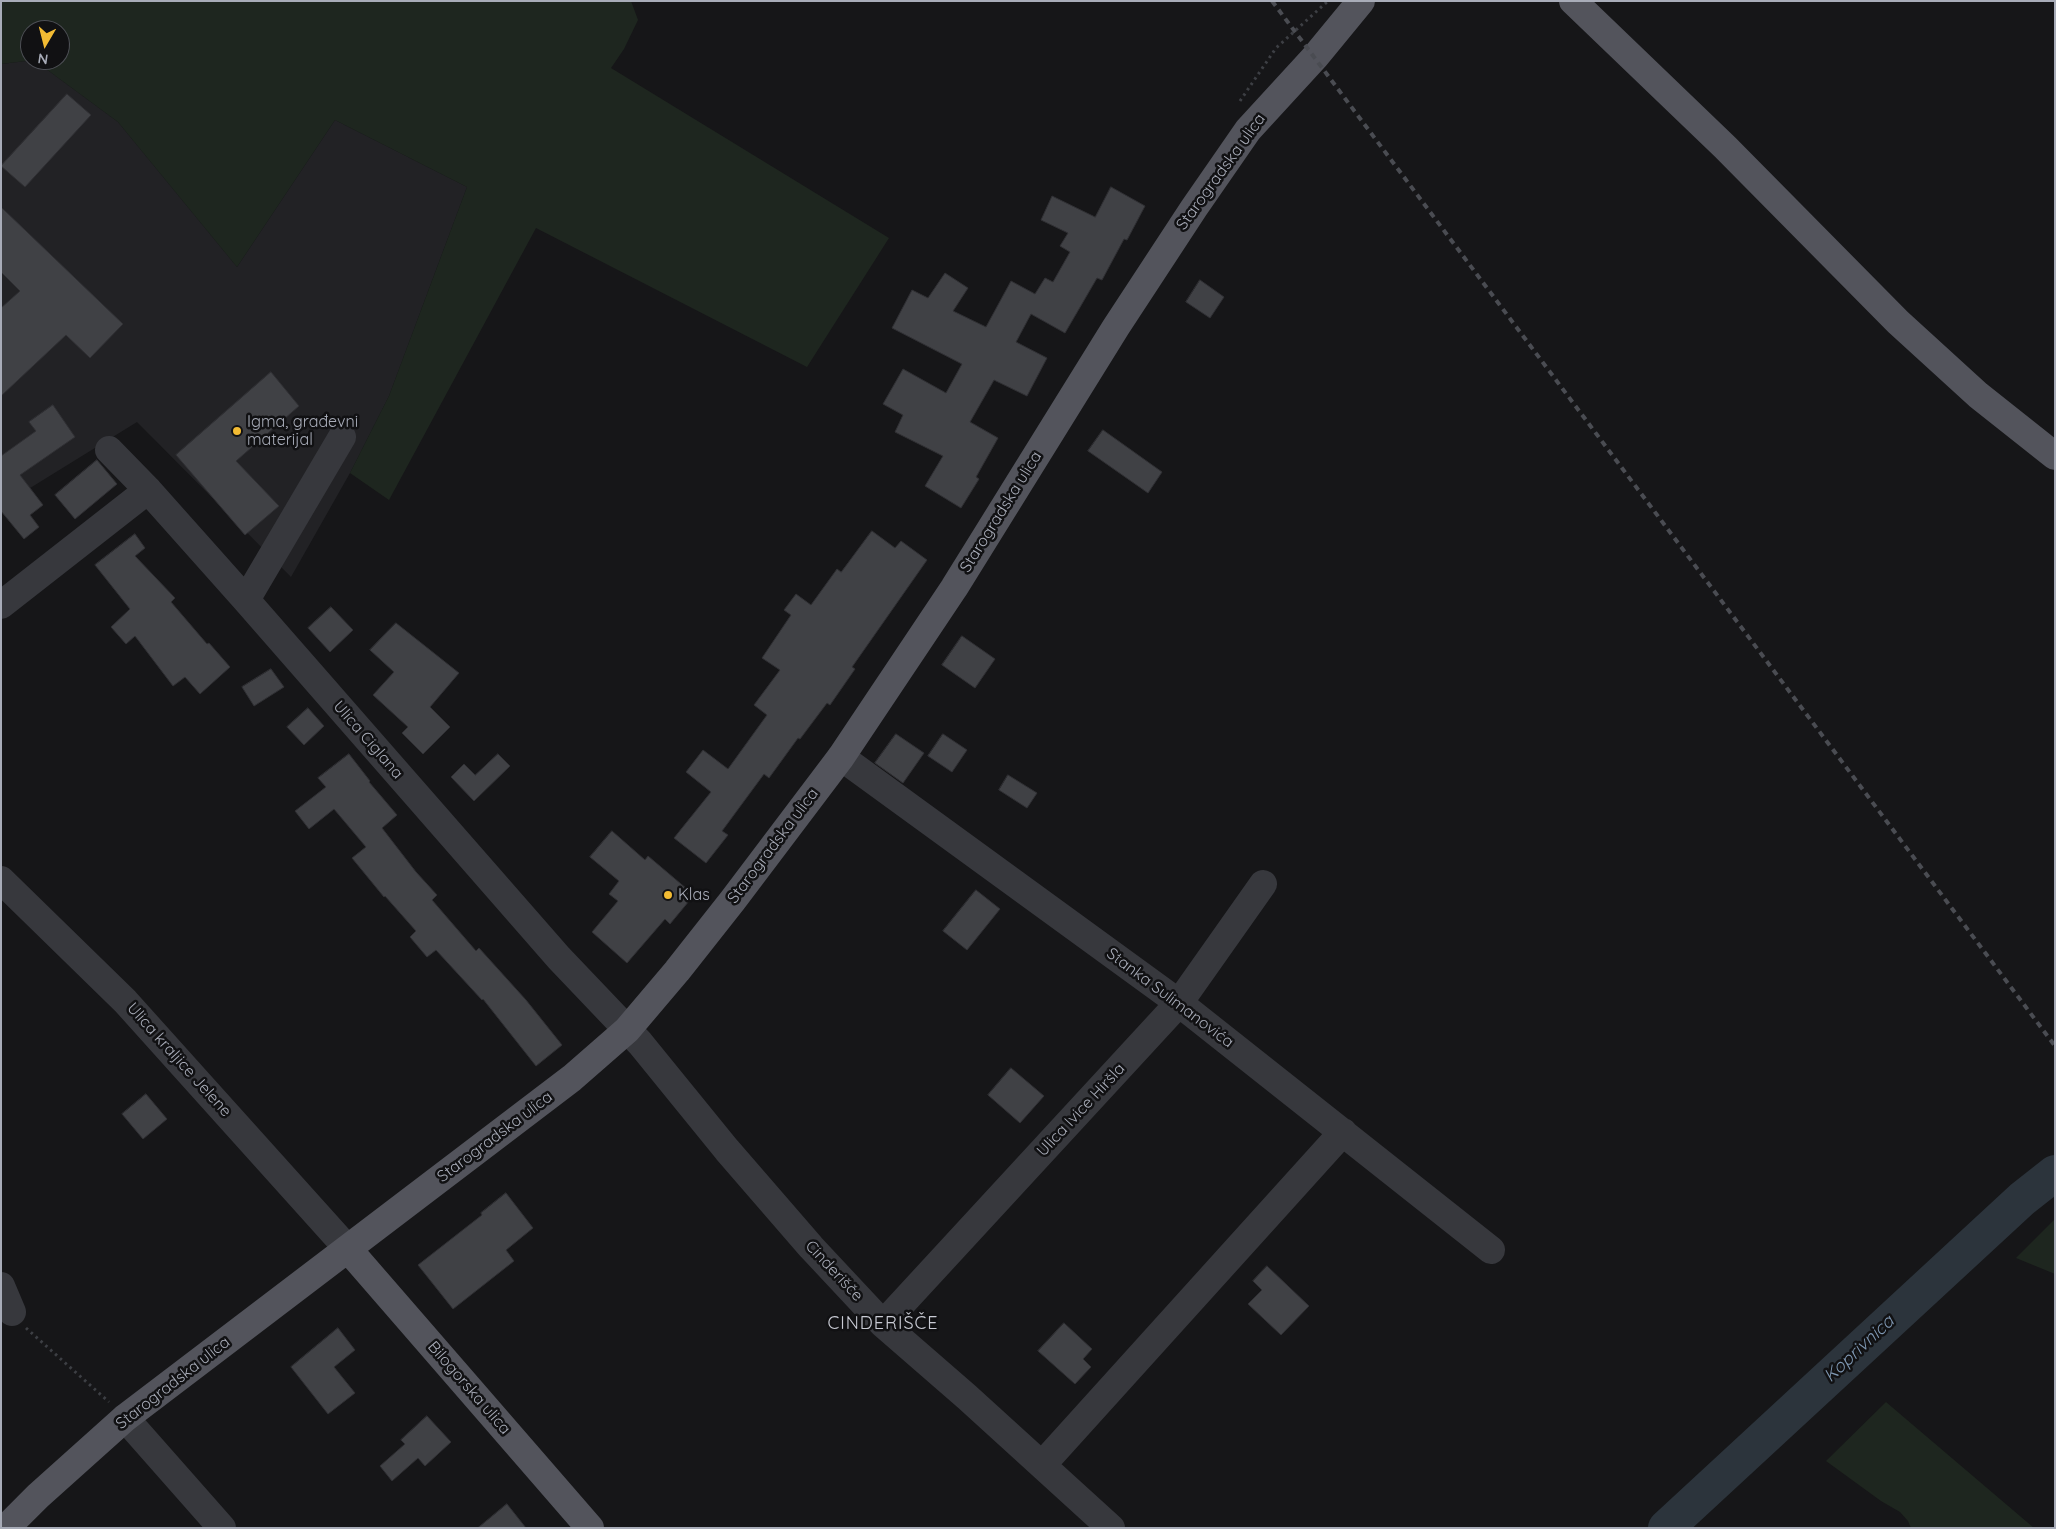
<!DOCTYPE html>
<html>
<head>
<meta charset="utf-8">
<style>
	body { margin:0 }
	#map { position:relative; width:2056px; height:1529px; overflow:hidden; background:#161618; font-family:Quicksand,sans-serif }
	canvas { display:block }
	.frame { position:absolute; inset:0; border:2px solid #a8acb8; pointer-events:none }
	.north { position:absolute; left:20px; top:20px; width:50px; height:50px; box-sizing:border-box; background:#111113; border:1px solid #4d4f55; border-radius:50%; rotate:188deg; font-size:14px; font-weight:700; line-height:20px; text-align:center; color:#a8acb8 }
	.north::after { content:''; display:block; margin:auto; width:18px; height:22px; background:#f3bb33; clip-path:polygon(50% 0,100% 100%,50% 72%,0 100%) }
</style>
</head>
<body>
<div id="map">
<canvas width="2056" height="1529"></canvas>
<div class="frame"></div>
<div class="north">N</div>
</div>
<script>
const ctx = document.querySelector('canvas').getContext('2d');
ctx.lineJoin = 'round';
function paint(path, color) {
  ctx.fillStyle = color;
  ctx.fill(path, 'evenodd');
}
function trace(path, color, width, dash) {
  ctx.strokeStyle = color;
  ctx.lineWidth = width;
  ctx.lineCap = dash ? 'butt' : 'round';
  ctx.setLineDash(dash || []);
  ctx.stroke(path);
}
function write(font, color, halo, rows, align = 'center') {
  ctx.font = font + ' Quicksand,sans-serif';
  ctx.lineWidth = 5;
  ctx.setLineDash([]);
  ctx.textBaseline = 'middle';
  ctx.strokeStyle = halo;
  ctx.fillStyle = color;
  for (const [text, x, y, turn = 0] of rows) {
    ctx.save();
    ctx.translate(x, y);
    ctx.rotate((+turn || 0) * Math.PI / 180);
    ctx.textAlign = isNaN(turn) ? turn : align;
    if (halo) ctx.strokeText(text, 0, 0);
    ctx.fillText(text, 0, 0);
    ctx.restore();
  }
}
const built = new Path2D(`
	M34 60 118 122 237 267 335 120 467 187 389 396 350 473 291 577 137 422 1 506V64Z`);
const green = new Path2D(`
	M1 1H631L638 20 624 49 611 68 889 238 807 367 536 228 389 500 350 473 389 396 467 187 335 120 237 267 118 122 34 60 1 64ZM30 30H60V60H30Z
	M2055 1219V1274L2016 1258Z
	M1886 1402 2034 1528H1911L1908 1521 1900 1512 1881 1501 1826 1461Z`);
const river = new Path2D(`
	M1666 1528 2022 1199 2055 1173`);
const building = new Path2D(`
	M67 94 91 115 25 187 1 166Z
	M1111 187 1145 206 1127 240 1124 239 1102 280 1097 278 1065 333 1031 314 1016 342 1047 358 1027 396 994 380 970 422 998 438 976 477 979 479 961 508 925 486 943 456 895 432 903 415 883 404 903 369 946 393 962 364 892 328 912 290 928 298 945 273 968 288 953 311 986 327 1011 281 1035 294 1045 278 1053 282 1070 252 1060 246 1068 233 1041 220 1052 196 1095 217Z
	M1 207 123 324 90 358 66 335 1 396V308L20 291 1 272Z
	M1200 280 1224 297 1210 318 1186 302Z
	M271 372 299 406 236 461 279 506 245 535 176 455Z
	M53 405 75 437 20 475 43 505 30 515 39 527 24 539 1 511V456L36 431 29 422Z
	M1103 430 1162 472 1148 493 1088 451Z
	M97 460 117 484 75 519 55 495Z
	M872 531 895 548 901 541 927 560 852 667 855 669 830 705 827 703 800 739 798 738 769 778 764 774 722 831 728 835 706 863 674 838 711 792 686 772 703 750 728 769 767 715 754 705 780 670 762 658 791 615 784 610 796 594 811 605 837 569 841 572Z
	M135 534 145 548 135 556 175 598 171 602 207 644 209 643 230 667 200 694 185 677 173 686 135 636 126 644 111 627 130 609 95 565Z
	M331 607 353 630 330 652 308 628Z
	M396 623 459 673 430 707 450 727 423 754 402 733 408 727 373 695 394 672 370 650Z
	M962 636 995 659 975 688 942 665Z
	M271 669 284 687 254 706 242 687Z
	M308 708 324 726 304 745 287 727Z
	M896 734 924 753 903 783 875 763Z
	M943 734 967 750 952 772 928 756Z
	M349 754 370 781 369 782 397 815 382 828 416 872 437 895 432 900 476 951 479 948 526 1000 562 1045 536 1066 483 999 482 1000 436 950 427 957 410 937 416 931 385 896 384 897 352 858 366 847 334 809 309 829 295 811 326 787 318 778Z
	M498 754 510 766 474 801 451 777 464 764 475 775Z
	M1008 775 1037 793 1027 808 999 790Z
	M612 831 645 860 648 856 694 895 670 924 665 919 627 963 592 932 618 901 609 894 619 881 590 857Z
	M976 890 1000 909 967 950 943 931Z
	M1011 1068 1044 1096 1020 1123 988 1095Z
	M146 1094 167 1119 143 1139 122 1114Z
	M506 1193 533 1228 506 1250 514 1261 453 1309 418 1265 482 1215 481 1213Z
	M1267 1266 1309 1306 1281 1335 1248 1304 1262 1290 1253 1281Z
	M1064 1323 1092 1349 1083 1359 1091 1367 1075 1384 1038 1351Z
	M338 1328 355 1350 334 1367 355 1393 328 1414 291 1367Z
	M427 1416 451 1442 425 1466 418 1458 392 1481 380 1466 405 1444 401 1440Z
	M507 1504 526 1528H478Z`);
const path = new Path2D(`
	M1240 101 1276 48 1328 1
	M26 1328 109 1402`);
const minor = new Path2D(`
	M109 450 148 490 246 600 559 958 640 1043 727 1150 811 1247 883 1324 967 1397 1111 1528
	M246 600 342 437
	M1 605 148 490
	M841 757 1179 1003 1491 1250
	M1 880 125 1001 348 1249
	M1 1286 12 1312
	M883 1324 1179 1003 1263 884
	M125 1418 222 1528
	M1042 1465 1343 1132`);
const major = new Path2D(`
	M1573 1 1725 147 1898 322 1978 395 2055 456
	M348 1249 590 1528
	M6 1528 38 1496 125 1418 572 1078 627 1030 677 971 733 900 841 757 954 588 1116 327 1194 208 1248 130 1315 57 1361 1`);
const rail = new Path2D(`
	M1272 1 2055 1046`);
const markers = [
	[237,431,5,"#f3bb33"],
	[668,895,5,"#f3bb33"]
];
const streetNames = [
	["Starogradska ulica",1221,172,-54],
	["Starogradska ulica",1001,512,-58],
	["Ulica Ciglana",368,740,49],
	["Starogradska ulica",773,846,-53],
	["Stanka Sulimanovića",1170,998,37],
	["Ulica kraljice Jelene",179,1060,48],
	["Ulica Ivice Hiršla",1081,1110,-47],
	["Starogradska ulica",495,1137,-37],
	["Cinderišče",834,1271,47],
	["Starogradska ulica",173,1383,-38],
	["Bilogorska ulica",469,1388,49]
];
const poiNames = [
	["Igma, građevni",247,422],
	["materijal",247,440],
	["Klas",678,895]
];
const neighbourhoodNames = [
	["CINDERIŠČE",883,1324]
];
const waterNames = [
	["Koprivnica",1859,1349,-43]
];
paint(built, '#222225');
paint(green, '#1e261f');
trace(river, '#2c343c', 36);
paint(building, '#404145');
trace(building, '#303034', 1);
trace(path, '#3d3f44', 3, [2.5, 4]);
trace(minor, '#37383d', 28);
trace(major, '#53545c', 28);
trace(rail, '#4a4c52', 4, [6, 5]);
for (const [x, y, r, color] of markers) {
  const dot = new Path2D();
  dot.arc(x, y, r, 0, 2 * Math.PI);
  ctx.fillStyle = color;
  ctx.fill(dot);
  trace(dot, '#111113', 2);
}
write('16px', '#a8acb8', '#111113', streetNames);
write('16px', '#a8acb8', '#111113', poiNames, 'left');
ctx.letterSpacing = '1px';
write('18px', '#c9cbd4', '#111113', neighbourhoodNames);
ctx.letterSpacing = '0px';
write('italic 18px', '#7f98b3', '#111113', waterNames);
</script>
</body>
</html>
